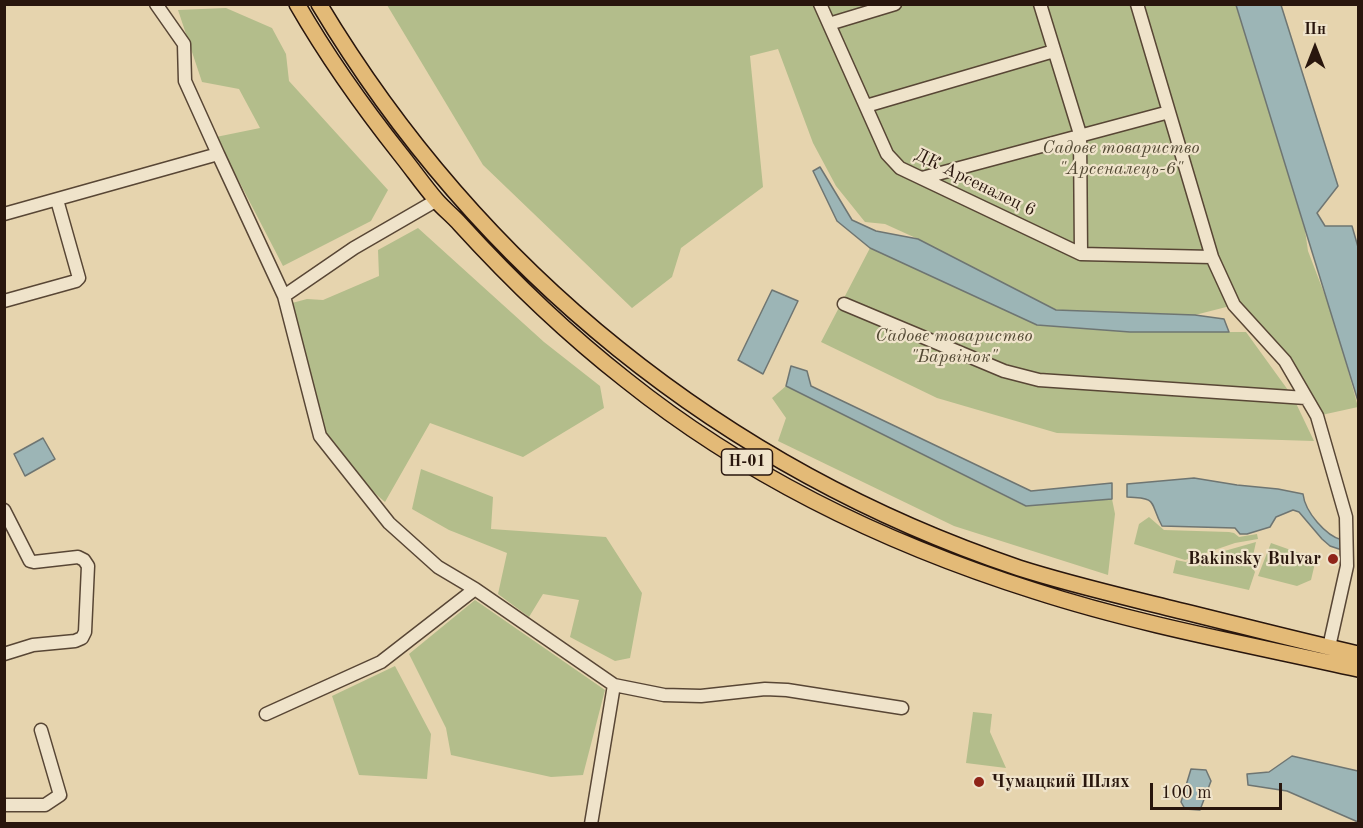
<!DOCTYPE html>
<html>
<head>
<meta charset="utf-8">
<style>
	body { margin:0 }
	#map { position:relative; width:1363px; height:828px; overflow:hidden; background:#e6d4ae; font-family:"Old Standard TT",serif }
	canvas { display:block }
	.frame { position:absolute; inset:0; border:6px solid #29160d; pointer-events:none }
	.north { position:absolute; left:1285px; top:18px; width:60px; height:60px; -webkit-text-stroke:4px #efe3ca; paint-order:stroke; rotate:0deg; font-size:16px; font-weight:700; line-height:24px; text-align:center; color:#29160d }
	.north::after { content:''; display:block; margin:auto; width:21px; height:27px; background:#29160d; clip-path:polygon(50% 0,100% 100%,50% 72%,0 100%) }
	.scale { position:absolute; left:1150px; top:783px; width:132px; height:27px; box-sizing:border-box; border:3px solid #29160d; border-top:0; padding-left:8px; font-size:18px; line-height:21px; white-space:nowrap; color:#29160d; -webkit-text-stroke:4px #efe3ca; paint-order:stroke }
</style>
</head>
<body>
<div id="map">
<canvas width="1363" height="828"></canvas>
<div class="frame"></div>
<div class="north">Пн</div>
<div class="scale">100 m</div>
</div>
<script>
const ctx = document.querySelector('canvas').getContext('2d');
ctx.lineJoin = 'round';
function paint(path, color) {
  ctx.fillStyle = color;
  ctx.fill(path, 'evenodd');
}
function trace(path, color, width, dash) {
  ctx.strokeStyle = color;
  ctx.lineWidth = width;
  ctx.lineCap = dash ? 'butt' : 'round';
  ctx.setLineDash(dash || []);
  ctx.stroke(path);
}
function write(font, color, halo, rows, align = 'center') {
  ctx.font = font + ' "Old Standard TT",serif';
  ctx.lineWidth = 4.5;
  ctx.setLineDash([]);
  ctx.textBaseline = 'middle';
  ctx.strokeStyle = halo;
  ctx.fillStyle = color;
  for (const [text, x, y, turn = 0] of rows) {
    ctx.save();
    ctx.translate(x, y);
    ctx.rotate((+turn || 0) * Math.PI / 180);
    ctx.textAlign = isNaN(turn) ? turn : align;
    if (halo) ctx.strokeText(text, 0, 0);
    ctx.fillText(text, 0, 0);
    ctx.restore();
  }
}
const green = new Path2D(`
	M387 5H1236L1305 230 1308 251 1334 319 1358 407 1317 416 1285 361 1234 305 1195 315 1056 310 918 239 885 224 865 222 836 186 813 143 778 49 750 56 763 187 681 248 672 277 632 308 483 165Z
	M226 8 272 28 286 54 289 81 388 190 371 221 283 266 216 137 260 128 239 89 202 82 178 10Z
	M418 228 544 342 600 386 604 408 523 457 430 423 385 502 371 490 326 432 292 303 307 299 323 300 379 276 378 250Z
	M870 248 1037 325 1130 332H1246L1293 397 1314 441 1057 433 937 398 821 342Z
	M786 386 1025 506 1112 499 1115 514 1108 575 954 526 778 441 786 418 772 398Z
	M421 469 493 497 491 529 606 537 642 593 630 658 615 661 570 637 579 600 543 594 529 617 498 594 507 553 449 530 412 509Z
	M1149 517 1164 530 1229 532 1234 533 1239 537 1257 534 1258 539 1235 543 1185 560 1134 544 1139 524Z
	M1256 542 1251 565 1255 572 1249 590 1173 573 1176 560 1186 562Z
	M1271 543 1316 559 1311 580 1297 586 1258 576Z
	M475 600 605 690 583 775 551 777 451 755 446 728 409 654Z
	M395 666 431 734 427 779 359 775 332 696Z
	M973 712 992 714 990 732 1006 768 966 763Z`);
const water = new Path2D(`
	M1236 5H1281L1338 186 1317 213 1325 226H1352L1358 247V401Z
	M820 167 852 220 876 231 918 239 1056 310 1195 315 1224 319 1229 332H1130L1037 325 870 248 837 221 813 171Z
	M772 290 798 301 763 374 738 360Z
	M791 366 807 371 811 386 1031 491 1112 483V499L1026 506 786 386Z
	M43 438 55 459 25 476 14 454Z
	M1194 478 1237 485 1278 489 1303 494C1305 512 1326 536 1342 540V550L1330 546 1322 539 1299 512 1293 510 1276 517 1270 527 1247 534H1240L1235 528 1162 526C1149 502 1159 498 1127 497V484Z
	M1292 756 1358 771V822L1287 791 1248 785 1247 774 1269 772Z
	M1191 769 1206 770 1211 781 1200 810 1185 809 1181 802Z`);
const minor = new Path2D(`
	M156 4 184 44 185 81 218 154
	M820 4 887 154 900 168 1081 254 1212 257
	M1040 4 1080 134 1081 254
	M1137 4 1212 257 1234 305 1285 361 1317 416 1346 517 1347 566 1329 647
	M829 24 895 4
	M866 106 1054 51
	M922 178 1169 112
	M4 214 218 154 284 296 320 436 389 523 438 567 475 589 614 685
	M284 296 354 248 437 200
	M4 301 76 281 79 278 57 200
	M844 304 1004 371 1039 380 1306 398
	M4 510 30 561 34 562 78 557 84 560 88 566 85 632 82 638 75 641 33 645 4 654
	M266 714 381 662 475 589
	M4 805H45L60 795 41 730
	M591 824 614 685 664 695 701 696 765 689 787 690 902 708`);
const major = new Path2D(`
	M297 4C328 58 363 107 401 155 413 170 424 186 437 201 444 209 453 216 460 224 511 280 566 333 626 380 746 476 889 545 1035 591 1140 625 1251 645 1358 669
	M319 4C479 271 723 468 1019 568 1069 584 1121 596 1173 609 1235 624 1296 640 1358 654`);
const markers = [
	[1333,559,6,"#8f2418"],
	[979,782,6,"#8f2418"]
];
const shields = [
	[747,462,51]
];
const shieldNames = [
	["Н-01",747,462]
];
const parkNames = [
	["Садове товариство",1121,148],
	["\"Арсеналець-6\"",1121,169],
	["Садове товариство",954,336],
	["\"Барвінок\"",954,357]
];
const streetNames = [
	["ДК Арсеналец 6",975,183,26]
];
const poiNames = [
	["Bakinsky Bulvar",1321,559],
	["Чумацкий Шлях",991,782,"left"]
];
paint(green, '#b3bd8b');
paint(water, '#9cb5b6');
trace(water, '#6e7572', 1.5);
trace(minor, '#584635', 15);
trace(major, '#29160d', 18);
trace(minor, '#efe3ca', 12);
trace(major, '#e3ba77', 15);
for (const [x, y, r, color] of markers) {
  const dot = new Path2D();
  dot.arc(x, y, r, 0, 2 * Math.PI);
  ctx.fillStyle = color;
  ctx.fill(dot);
  trace(dot, '#efe3ca', 2);
}
for (const [x, y, w] of shields) {
  const box = new Path2D();
  box.roundRect(x - w / 2, y - 13, w, 26, 4.5);
  ctx.fillStyle = '#efe3ca';
  ctx.fill(box);
  trace(box, '#29160d', 1.5);
}
write('bold 16px', '#29160d', null, shieldNames);
write('italic 18px', '#524833', '#efe3ca', parkNames);
write('18px', '#29160d', '#efe3ca', streetNames);
write('bold 18px', '#29160d', '#efe3ca', poiNames, 'right');
</script>
</body>
</html>
